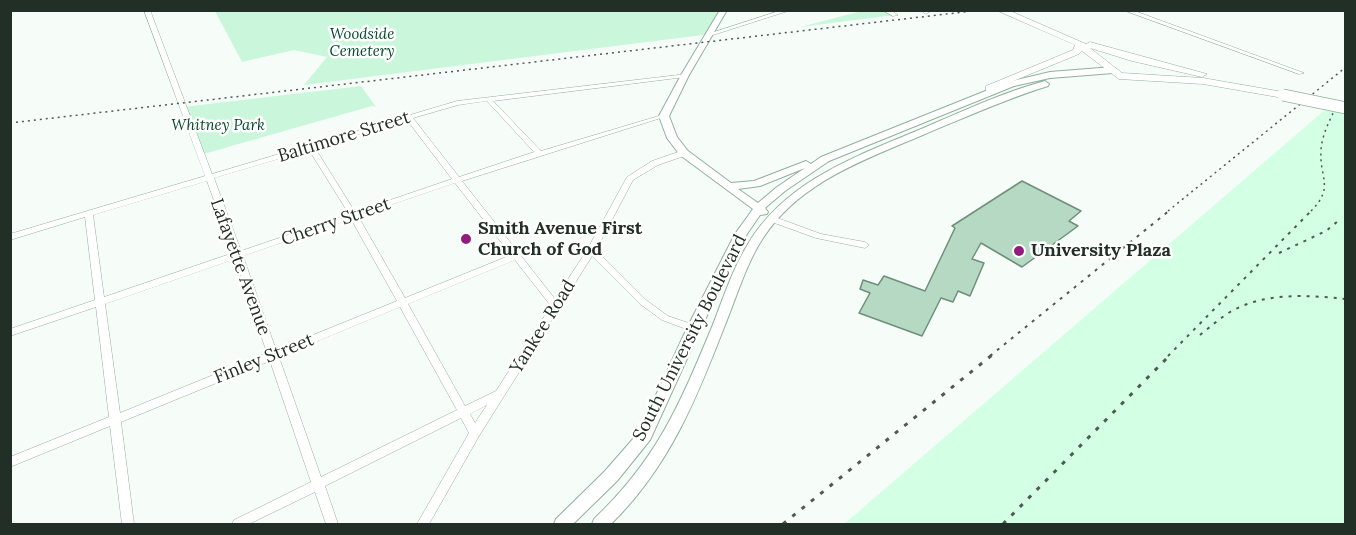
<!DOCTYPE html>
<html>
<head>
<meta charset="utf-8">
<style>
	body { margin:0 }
	#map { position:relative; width:1356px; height:535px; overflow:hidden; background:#f6fdf9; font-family:Lora,serif }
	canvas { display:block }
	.frame { position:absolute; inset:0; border:12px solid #212f26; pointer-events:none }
</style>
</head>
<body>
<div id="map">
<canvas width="1356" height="535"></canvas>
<div class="frame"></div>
</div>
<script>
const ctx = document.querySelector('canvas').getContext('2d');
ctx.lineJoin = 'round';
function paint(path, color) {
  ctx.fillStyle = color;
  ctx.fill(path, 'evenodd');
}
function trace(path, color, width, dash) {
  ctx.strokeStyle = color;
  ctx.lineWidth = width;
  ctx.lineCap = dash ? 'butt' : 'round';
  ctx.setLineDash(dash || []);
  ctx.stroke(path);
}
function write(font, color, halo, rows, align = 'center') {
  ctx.font = font + ' Lora,serif';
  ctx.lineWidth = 5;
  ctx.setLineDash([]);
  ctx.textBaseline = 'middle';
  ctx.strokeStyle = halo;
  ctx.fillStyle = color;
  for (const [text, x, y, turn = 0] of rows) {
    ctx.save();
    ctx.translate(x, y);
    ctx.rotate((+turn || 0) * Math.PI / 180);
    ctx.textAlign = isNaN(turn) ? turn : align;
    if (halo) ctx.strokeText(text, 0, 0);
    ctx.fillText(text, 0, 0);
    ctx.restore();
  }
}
const built = new Path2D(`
	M1327 108 1345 111V524H844Z`);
const green = new Path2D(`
	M215 11H724L711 34 304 85 327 57 294 50 242 62Z
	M862 11H884L895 15 800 27Z
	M361 86 376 107 372 106 200 155 183 107Z`);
const building = new Path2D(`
	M1022 181 1081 211 1069 221 1078 226 1022 267 981 243 972 259 984 263 970 296 958 291 953 302 941 298 922 336 859 313 870 293 860 289 863 280 878 285 884 276 925 291 955 228 952 226Z`);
const minor = new Path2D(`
	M144 10H150L212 174 457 101 687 74V76L685 77 493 101 541 151 662 115H666L667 116 462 181 555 299 587 250 627 177 652 161 681 151H687V155L658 165 633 180 596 250 646 300 668 316 697 326 699 328 697 330 694 332 662 320 640 304 592 256 479 436 429 524H417L469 433 461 418 325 486 338 524H326L315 492 249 524H232L234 520 311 482 270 361 121 422 134 524H122L110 426 10 467V457L109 417 96 307 10 336V329L95 300 85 217 10 240V234L205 176ZM487 101 534 152 459 177 413 118 458 105ZM407 120 452 179 355 212 315 148ZM309 150 349 214 241 251 214 178ZM207 181 233 253 104 297 93 215ZM455 183 511 255 405 298 358 216ZM351 219 397 301 276 350 243 256ZM235 259 267 353 120 413 105 304ZM515 260 551 306 496 391 465 406 408 304ZM400 307 457 410 321 477 279 357ZM487 405 475 423 470 414Z
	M782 10H791L713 35 708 34Z
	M882 10H890L898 15 893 16Z
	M932 10 926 14 923 12 925 10Z
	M1123 10H1132L1304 73 1299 74Z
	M772 216 821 234 865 242 869 245 865 248 816 238 769 221 768 219 769 217Z`);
const tertiary = new Path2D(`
	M720 10H727L689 75 669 116 677 137 688 151 731 183 754 181 806 161 811 164 821 157 1008 82 1050 72 1113 67 1117 70 1113 73 1050 78 1014 86 829 161 785 191 765 208 768 212 767 214 760 215 747 234 701 328 650 440 617 481 573 524H554L556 519 605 471 639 432 687 328 735 234 753 209 680 155 667 138 659 116 681 75ZM805 168 777 187 758 203 738 189 760 186Z
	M1045 81 1049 84 1048 86C1006 99 966 117 925 134 867 159 800 181 763 238 746 264 737 296 725 325 696 400 669 467 611 524H592L594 519C657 459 679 406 712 327 723 299 732 270 748 244 787 179 860 155 926 127 965 110 1004 92 1045 81Z`);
const secondary = new Path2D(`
	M996 10H1008L1086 44 1090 42 1207 74 1202 77 1132 61 1090 48 1122 73 1203 78 1283 92 1288 95 1283 98 1203 84 1119 79 1082 51 1079 54 994 89 992 94H986V86L1073 50 1075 45Z`);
const railFar2 = new Path2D(`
	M10 123 981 10
	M1168 211 1346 67
	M1311 211C1335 187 1319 178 1321 150 1322 135 1329 122 1335 109`);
const railFar1 = new Path2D(`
	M1279 253 1326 231 1338 221
	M1200 335C1210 327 1219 319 1230 312 1264 292 1308 295 1346 299
	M990 356 1170 210
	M1168 356 1312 210`);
const rail = new Path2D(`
	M783 524 992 355
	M1003 524 1170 355`);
const secondaryBridge = new Path2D(`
	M1283 95 1346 108`);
const markers = [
	[466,239,6,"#921c7b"],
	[1019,251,6,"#921c7b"]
];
const farParknames = [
	["Woodside",362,35],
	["Cemetery",362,52],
	["Whitney Park",218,126]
];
const streetNames = [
	["Baltimore Street",344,137,-17],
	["Cherry Street",336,222,-19],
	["Lafayette Avenue",240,267,70],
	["Yankee Road",543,327,-58],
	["South University Boulevard",690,338,-63],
	["Finley Street",264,359,-22]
];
const poiNames = [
	["Smith Avenue First",478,229],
	["Church of God",478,250],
	["University Plaza",1031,251]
];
paint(built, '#d3ffe4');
paint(green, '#caf7db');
paint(building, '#b6d9c3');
trace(building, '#6e8f7b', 1.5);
trace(minor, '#8fb19c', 1);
trace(tertiary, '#8fb19c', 2);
trace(secondary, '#8fb19c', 1);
paint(minor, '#fff');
paint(tertiary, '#fff');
paint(secondary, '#fff');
trace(railFar2, '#4e5a53', 1.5, [2, 4]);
trace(railFar1, '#4e5a53', 2, [3, 6]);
trace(rail, '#4e5a53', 3, [4, 8]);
trace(secondaryBridge, '#8fb19c', 13, []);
trace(secondaryBridge, '#fff', 11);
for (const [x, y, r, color] of markers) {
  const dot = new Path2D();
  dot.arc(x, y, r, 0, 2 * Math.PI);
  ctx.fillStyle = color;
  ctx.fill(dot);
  trace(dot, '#fff', 2);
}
write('italic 15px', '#06492c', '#fff', farParknames);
write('18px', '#212f26', '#fff', streetNames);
write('bold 18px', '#212f26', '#fff', poiNames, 'left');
</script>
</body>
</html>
